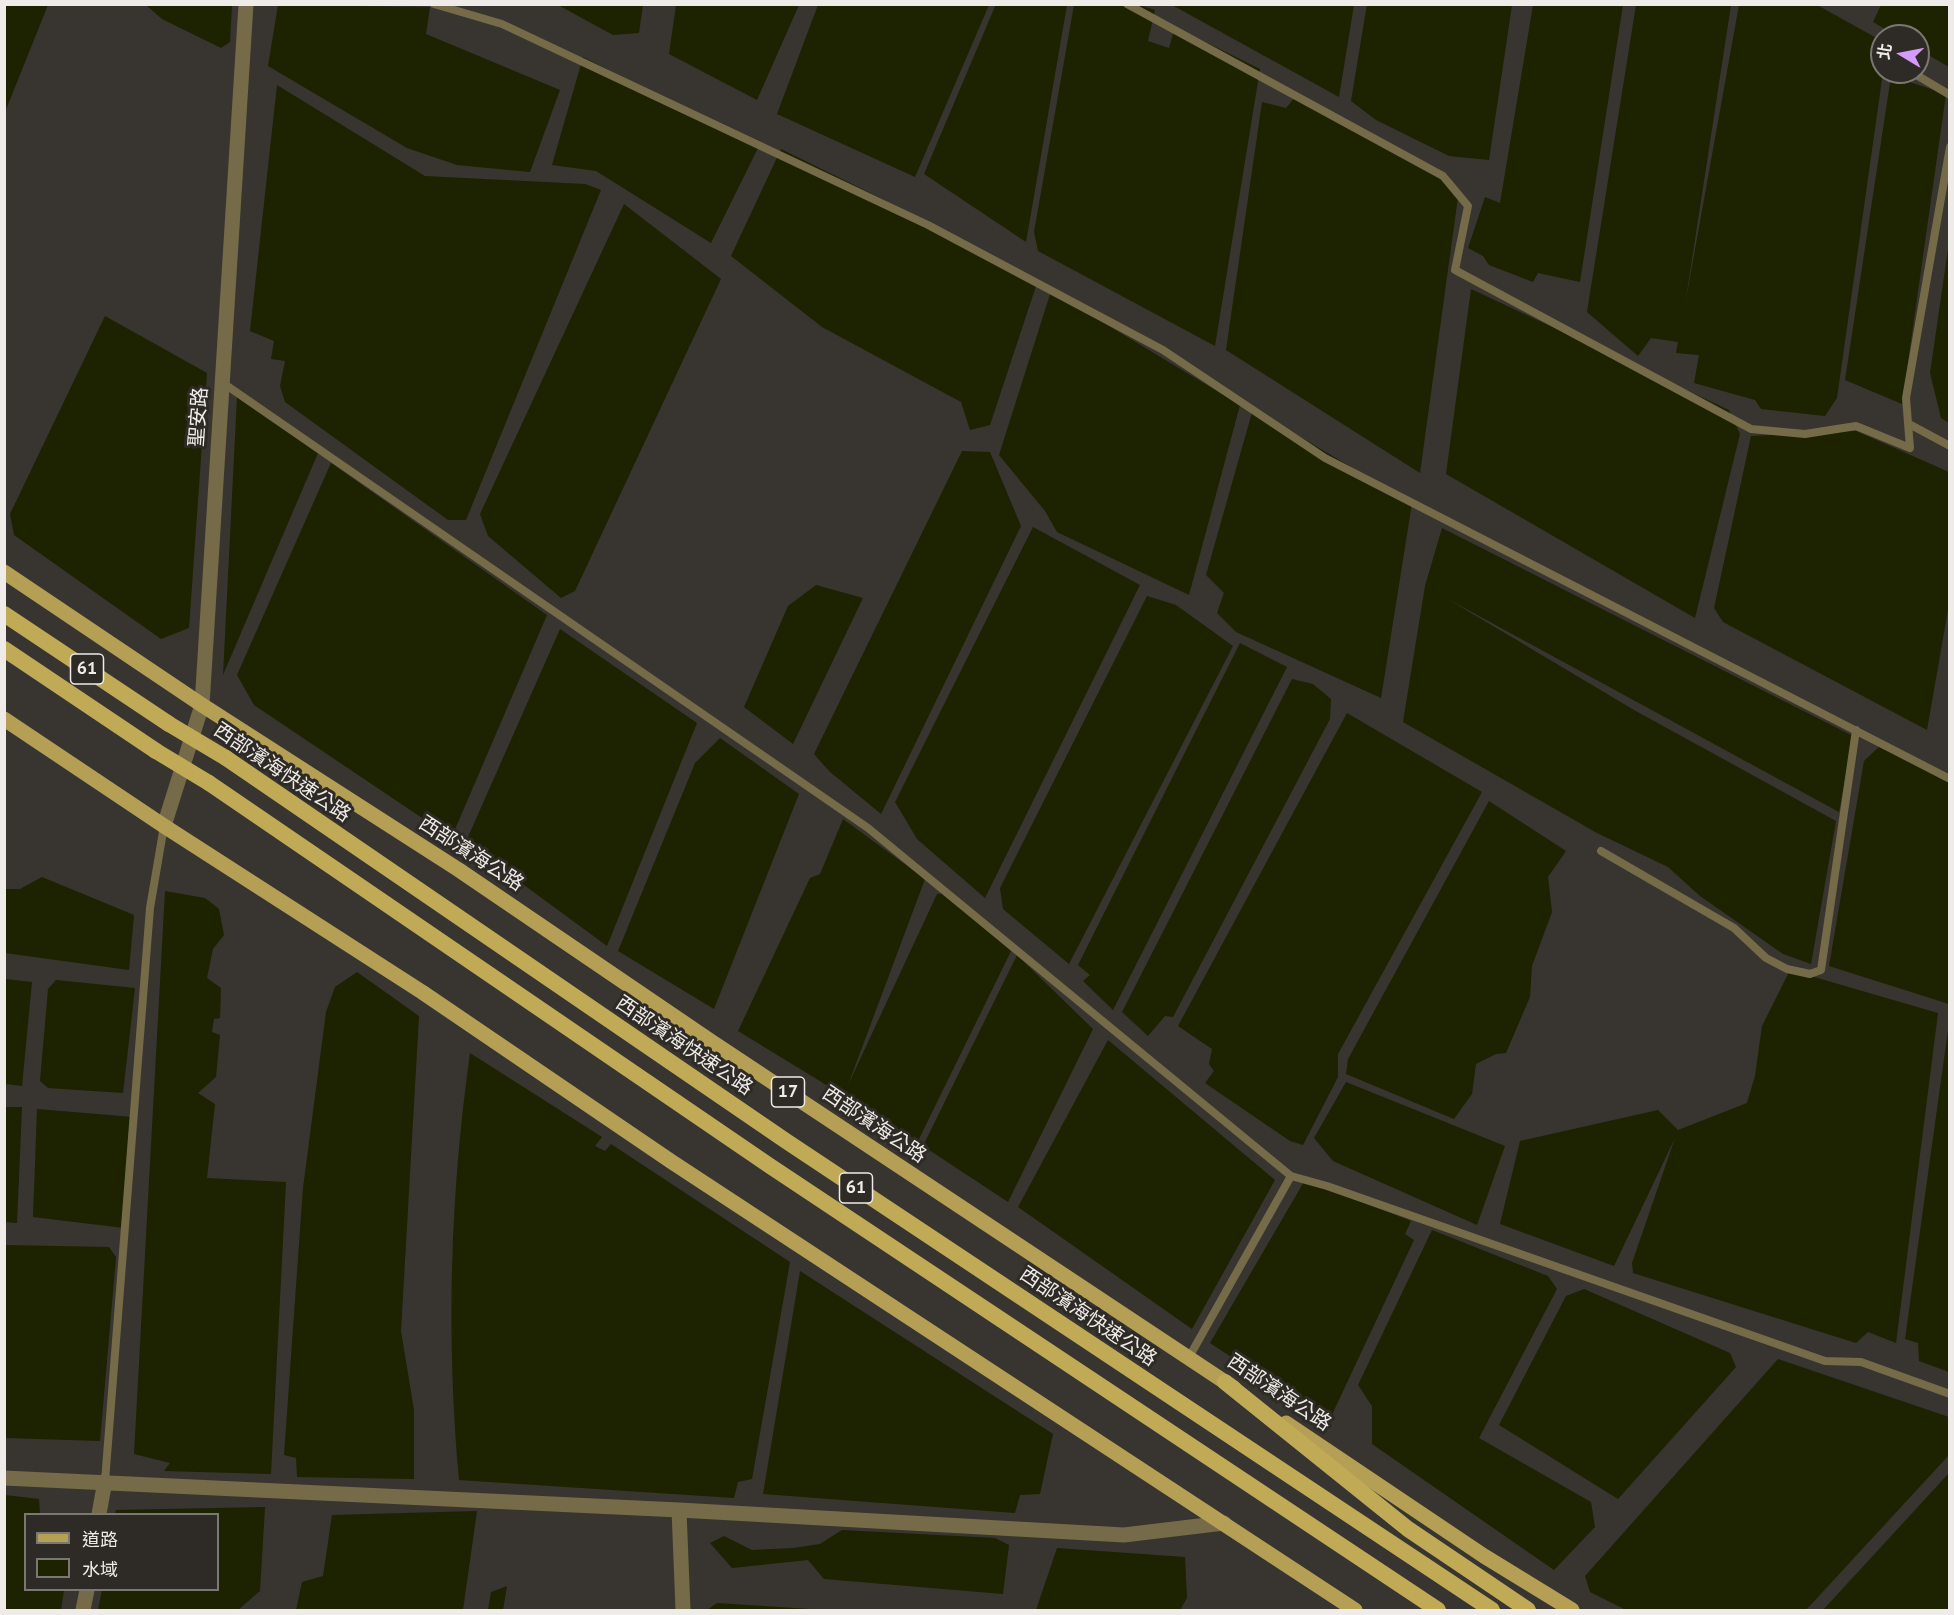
<!DOCTYPE html>
<html>
<head>
<meta charset="utf-8">
<style>
	body { margin:0 }
	#map { position:relative; width:1954px; height:1615px; overflow:hidden; background:#38342f; font-family:"PT Sans","Noto Sans TC",sans-serif }
	canvas { display:block }
	.frame { position:absolute; inset:0; border:6px solid #eeebe8; pointer-events:none }
	.legend { position:absolute; left:24px; top:1513px; width:195px; height:78px; box-sizing:border-box; background:#2e2a25; border:2px solid #7b7773; margin:0; padding:8px 10px; list-style:none; font-size:18px; color:#eeebe8 }
	.legend li { display:flex; align-items:center; gap:12px; height:30px }
	.legend b { width:30px; border:2px solid #7b7773 }
	.north { position:absolute; left:1870px; top:24px; width:60px; height:60px; box-sizing:border-box; background:#2e2a25; border:2px solid #7b7773; border-radius:50%; rotate:280deg; font-size:16px; font-weight:700; line-height:24px; text-align:center; color:#eeebe8 }
	.north::after { content:''; display:block; margin:auto; width:21px; height:27px; background:#d59bfb; clip-path:polygon(50% 0,100% 100%,50% 72%,0 100%) }
</style>
</head>
<body>
<div id="map">
<canvas width="1954" height="1615"></canvas>
<div class="frame"></div>
<ul class="legend">
<li><b style="height:8px;background:#b49f55"></b>道路</li>
<li><b style="height:16px;background:#1d2200"></b>水域</li>
</ul>
<div class="north">北</div>
</div>
<script>
const ctx = document.querySelector('canvas').getContext('2d');
ctx.lineJoin = 'round';
function paint(path, color) {
  ctx.fillStyle = color;
  ctx.fill(path, 'evenodd');
}
function trace(path, color, width, dash) {
  ctx.strokeStyle = color;
  ctx.lineWidth = width;
  ctx.lineCap = dash ? 'butt' : 'round';
  ctx.setLineDash(dash || []);
  ctx.stroke(path);
}
function write(font, color, halo, rows, align = 'center') {
  ctx.font = font + ' "PT Sans","Noto Sans TC",sans-serif';
  ctx.lineWidth = 6;
  ctx.setLineDash([]);
  ctx.textBaseline = 'middle';
  ctx.strokeStyle = halo;
  ctx.fillStyle = color;
  for (const [text, x, y, turn = 0] of rows) {
    ctx.save();
    ctx.translate(x, y);
    ctx.rotate((+turn || 0) * Math.PI / 180);
    ctx.textAlign = isNaN(turn) ? turn : align;
    if (halo) ctx.strokeText(text, 0, 0);
    ctx.fillText(text, 0, 0);
    ctx.restore();
  }
}
const water = new Path2D(`
	M5 4 48 5 5 112 4 5Z
	M996 4 1067 5 1026 242 924 174Z
	M1367 4 1512 5 1489 160 1449 156 1376 120 1351 101Z
	M146 5H232L230 42 221 48 162 19Z
	M278 5 430 7 426 34 560 90 530 172 457 165 407 148 268 66Z
	M558 5H643L639 33 613 35Z
	M676 5H799L757 100 669 54Z
	M818 5H989L915 177 777 114Z
	M1074 5H1140L1155 10 1148 41 1169 48 1175 27 1260 69 1215 346 1038 251 1034 232Z
	M1172 5H1354L1339 97Z
	M1533 5H1623L1580 282 1538 273 1533 282 1489 265 1483 256 1468 248 1485 197 1500 203Z
	M1636 5H1731L1685 305 1739 5H1817L1882 41 1883 72 1837 398 1825 416 1761 409 1755 400 1694 383 1699 355 1676 353 1678 342 1651 338 1638 356 1587 312Z
	M1881 5H1949V67L1918 49V36H1897L1873 22Z
	M583 57 759 146 711 243 596 171 552 165Z
	M1891 76 1946 94 1902 404 1845 380Z
	M277 85 425 176 585 184 601 190 466 520H448L285 402 280 386 285 361 271 359 274 341 250 331Z
	M1296 96 1448 175 1458 197 1420 473 1226 350 1262 102 1286 108Z
	M781 149 919 217 1036 286 990 425 970 430 961 402 822 327 731 256Z
	M624 204 721 279 575 591 561 598 488 536 480 514Z
	M1949 242 1950 423H1949L1941 418 1930 373Z
	M1471 289 1729 410 1740 434 1695 618 1446 474Z
	M1051 291 1240 405 1189 595 1057 532 1045 511 999 455Z
	M105 316 207 373 189 628 161 639 14 535 10 514Z
	M237 397 318 453 223 675Z
	M1253 409 1412 503 1381 698 1236 632 1217 613 1224 593 1206 575Z
	M1856 431 1949 472V604L1927 730 1723 622 1714 608 1751 436Z
	M962 451 990 452 1021 526 881 814 829 771 814 754Z
	M331 463 547 615 453 834 443 832 254 705 237 675Z
	M1033 527 1140 585 985 898 917 839 895 802Z
	M1442 528 1853 736 1839 812 1446 598 1634 710 1836 821 1811 964 1783 954 1700 896 1668 867 1597 833 1403 722 1425 586Z
	M816 585 863 598 793 744 744 707 788 606Z
	M1147 596 1176 605 1233 646 1069 964 1003 909 1000 888Z
	M560 629 697 723 607 946 475 849 464 846Z
	M1240 643 1287 667 1113 1010 1083 981 1090 975 1078 965Z
	M1292 679 1313 684 1331 699 1330 719 1173 1017 1165 1016 1148 1036 1122 1012Z
	M1347 713 1482 792 1338 1054V1077L1303 1145 1290 1141 1205 1083 1214 1071 1209 1064 1212 1049 1178 1026Z
	M720 738 799 794 714 1009 618 951 695 763Z
	M1882 744 1949 777V1004L1829 966 1864 761Z
	M1489 801 1566 851 1548 877 1552 912 1532 966 1530 997 1506 1053 1496 1054 1476 1064 1472 1094 1454 1119 1346 1074 1348 1059Z
	M843 819 925 879 848 1085 937 894 946 893 1011 951 918 1141 738 1031 810 878 820 874Z
	M42 877 134 915 129 970 5 953V889H20Z
	M165 891 205 898 219 909 224 935 213 949 207 978 221 988 220 1018 214 1019 212 1032 220 1035 216 1077 198 1093 215 1104 207 1178 286 1182 271 1474 164 1471 170 1463 134 1454Z
	M1017 955 1093 1029 1008 1202 923 1146Z
	M1790 970 1938 1013 1896 1343 1868 1332 1856 1343 1633 1273 1632 1263 1675 1138 1614 1266 1500 1224 1520 1141 1658 1110 1678 1130 1747 1103 1755 1076 1762 1026Z
	M357 972 419 1016 401 1331 414 1410V1479L297 1477 296 1458 284 1455 303 1188 326 1012 335 987Z
	M5 979 32 982 22 1086 5 1084Z
	M56 980 135 988 123 1093 48 1088 40 1081 48 989Z
	M1949 1023V1372L1919 1361 1918 1343 1905 1339Z
	M1108 1040 1275 1180 1192 1329 1018 1207Z
	M470 1053 602 1137 595 1146 605 1151 611 1144 790 1262 752 1479 738 1482 734 1498 459 1480C446 1337 450 1195 470 1053Z
	M1346 1082 1505 1146 1477 1225 1333 1161 1314 1138Z
	M5 1107H22L17 1223 5 1222Z
	M37 1109 133 1117 124 1228 33 1217Z
	M1305 1180 1411 1221 1405 1234 1414 1240 1329 1421 1210 1343Z
	M1432 1230 1548 1276 1557 1289 1479 1438 1591 1502 1595 1527 1554 1570 1372 1444V1406L1358 1385Z
	M5 1245 109 1247 116 1257 100 1441 5 1438Z
	M800 1271 1053 1434 1040 1494 1020 1495 1015 1513 763 1494Z
	M1584 1289 1730 1353 1736 1367 1618 1499 1499 1425 1566 1296Z
	M1778 1359 1949 1417V1455L1806 1610H1626L1590 1592 1585 1576Z
	M1949 1473V1610H1823Z
	M5 1495 39 1499 40 1514H26V1590H64L61 1610H5Z
	M265 1507 260 1591 238 1610H98L102 1590H218V1514H115L116 1510Z
	M477 1511 463 1610H296L302 1582 323 1576 332 1515Z
	M842 1530 995 1538 1009 1545 1003 1594 824 1579 808 1560 732 1568 710 1543 724 1536 752 1550 793 1548 820 1544Z
	M1057 1548 1185 1557 1187 1598 1180 1610H1036Z
	M507 1586 503 1610H488L491 1592Z
	M717 1603 826 1610H707Z`);
const service = new Path2D(`
	M434 4 502 24 928 225 1163 350 1325 458 1950 779
	M1127 4 1443 176 1468 206 1455 270 1751 429 1805 434 1856 426 1910 448 1906 398 1950 147
	M1913 73 1950 95
	M223 383 868 828 1291 1176 1327 1186 1825 1361 1861 1362 1950 1394
	M1909 424 1950 446
	M1601 851 1734 928 1766 958 1787 969 1810 974 1821 970 1856 730
	M1188 1359 1291 1176
	M105 1481 150 908 164 826`);
const minor = new Path2D(`
	M4 1478 679 1510 1124 1535 1224 1523
	M679 1510 683 1610
	M99 1514 105 1481
	M83 1610 87 1590`);
const tertiary = new Path2D(`
	M164 826 202 705 246 4`);
const primary = new Path2D(`
	M4 572 202 705 459 870 712 1042 1234 1388
	M4 719 164 826 422 992 672 1162 1355 1610
	M1286 1423 1484 1556 1572 1610`);
const trunk = new Path2D(`
	M4 614 169 724
	M4 649 156 751
	M226 758 786 1141 1492 1610
	M209 783 770 1166 1438 1610
	M1225 1382 1408 1529 1528 1610`);
const trunkBridge = new Path2D(`
	M169 724 226 758
	M156 751 209 783`);
const shields = [
	[87,669,33],
	[788,1092,33],
	[856,1188,33]
];
const shieldNames = [
	["61",87,669],
	["17",788,1092],
	["61",856,1188]
];
const streetNames = [
	["聖安路",199,417,-86],
	["西部濱海快速公路",282,773,34],
	["西部濱海公路",471,854,33],
	["西部濱海快速公路",684,1046,34],
	["西部濱海公路",874,1125,34],
	["西部濱海快速公路",1088,1317,34],
	["西部濱海公路",1279,1393,34]
];
paint(water, '#1d2200');
trace(service, '#756b48', 8);
trace(minor, '#756b48', 15);
trace(tertiary, '#756b48', 15);
trace(primary, '#b49f55', 15);
trace(trunk, '#c0aa56', 16);
trace(trunkBridge, '#c0aa56', 16);
for (const [x, y, w] of shields) {
  const box = new Path2D();
  box.roundRect(x - w / 2, y - 15, w, 30, 4.5);
  ctx.fillStyle = '#2e2a25';
  ctx.fill(box);
  trace(box, '#eeebe8', 1.5);
}
write('bold 18px', '#eeebe8', null, shieldNames);
write('20px', '#eeebe8', '#2e2a25', streetNames);
</script>
</body>
</html>
